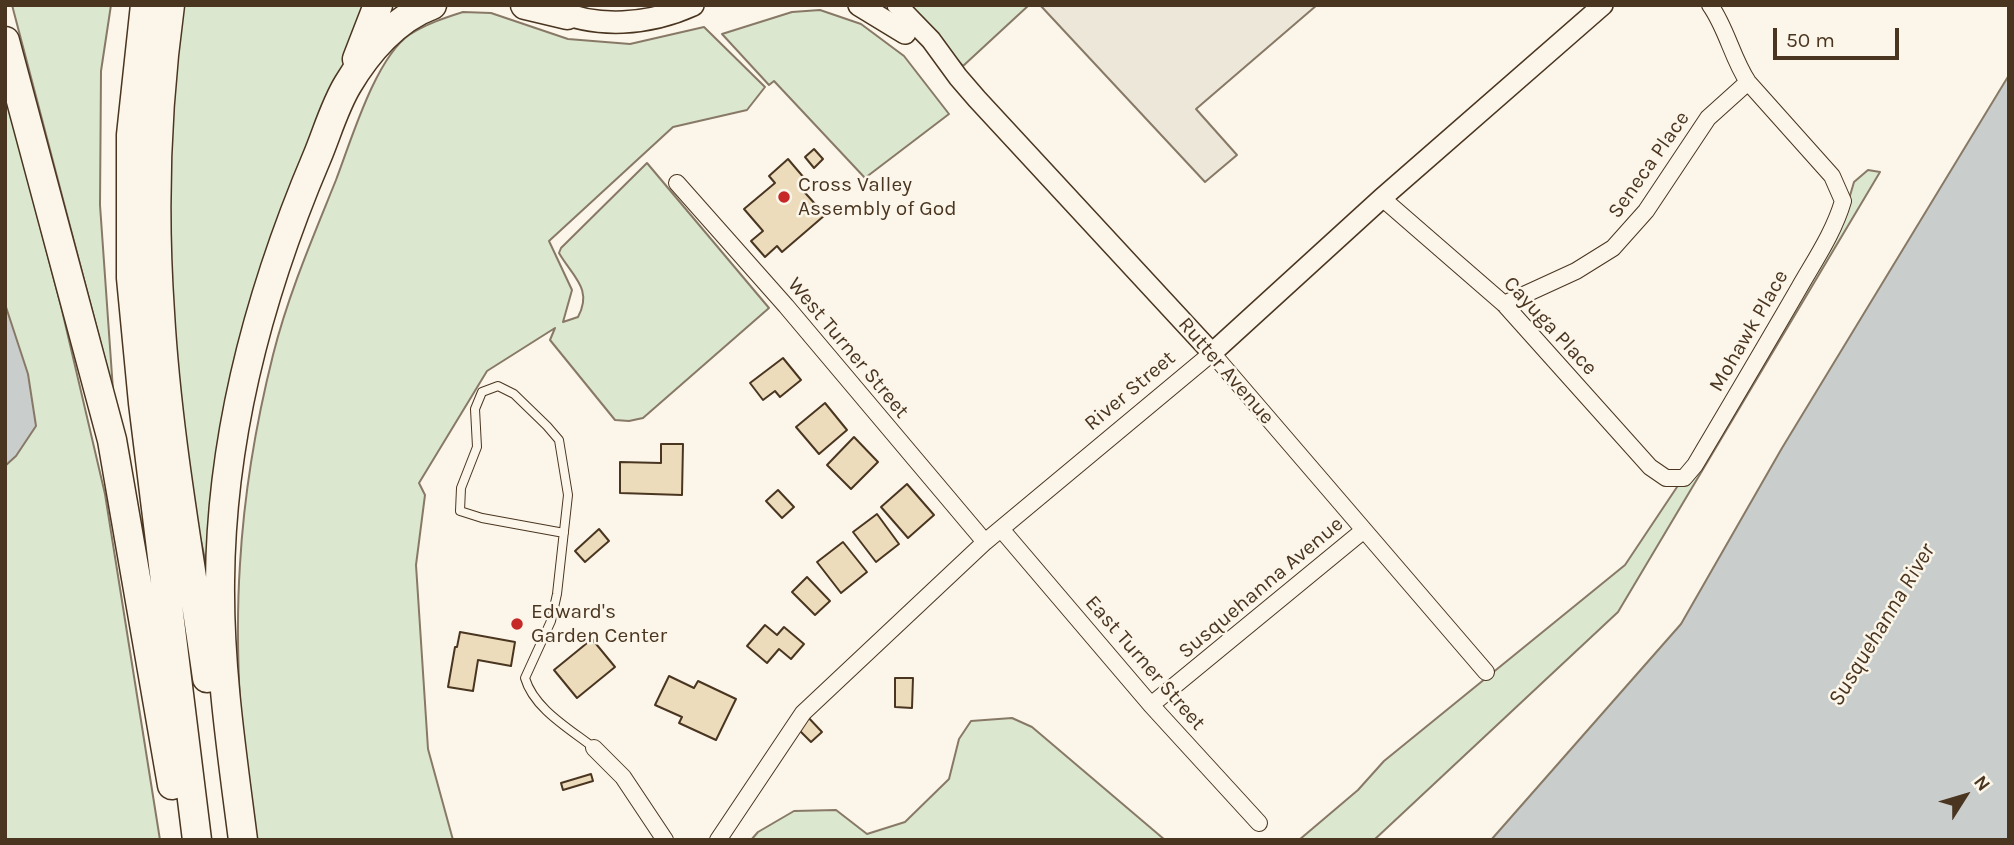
<!DOCTYPE html>
<html>
<head>
<meta charset="utf-8">
<style>
	body { margin:0 }
	#map { position:relative; width:2014px; height:845px; overflow:hidden; background:#fbf6e9; font-family:Karla,sans-serif }
	canvas { display:block }
	.frame { position:absolute; inset:0; border:7px solid #4a3520; pointer-events:none }
	.north { position:absolute; left:1930px; top:761px; width:70px; height:70px; -webkit-text-stroke:5px #fbf6e9; paint-order:stroke; rotate:53deg; font-size:19px; font-weight:700; line-height:28px; text-align:center; color:#4a3520 }
	.north::after { content:''; display:block; margin:auto; width:24px; height:32px; background:#4a3520; clip-path:polygon(50% 0,100% 100%,50% 72%,0 100%) }
	.scale { position:absolute; left:1773px; top:28px; width:126px; height:32px; box-sizing:border-box; border:4px solid #4a3520; border-top:0; padding-left:9px; font-size:21px; line-height:24px; white-space:nowrap; color:#4a3520; -webkit-text-stroke:5px #fbf6e9; paint-order:stroke }
</style>
</head>
<body>
<div id="map">
<canvas width="2014" height="845"></canvas>
<div class="frame"></div>
<div class="north">N</div>
<div class="scale">50 m</div>
</div>
<script>
const ctx = document.querySelector('canvas').getContext('2d');
ctx.lineJoin = 'round';
function paint(path, color) {
  ctx.fillStyle = color;
  ctx.fill(path, 'evenodd');
}
function trace(path, color, width, dash) {
  ctx.strokeStyle = color;
  ctx.lineWidth = width;
  ctx.lineCap = dash ? 'butt' : 'round';
  ctx.setLineDash(dash || []);
  ctx.stroke(path);
}
function write(font, color, halo, rows, align = 'center') {
  ctx.font = font + ' Karla,sans-serif';
  ctx.lineWidth = 5;
  ctx.setLineDash([]);
  ctx.textBaseline = 'middle';
  ctx.strokeStyle = halo;
  ctx.fillStyle = color;
  for (const [text, x, y, turn = 0] of rows) {
    ctx.save();
    ctx.translate(x, y);
    ctx.rotate((+turn || 0) * Math.PI / 180);
    ctx.textAlign = isNaN(turn) ? turn : align;
    if (halo) ctx.strokeText(text, 0, 0);
    ctx.fillText(text, 0, 0);
    ctx.restore();
  }
}
const green = new Path2D(`
	M12 5H111L101 71 100 205 113 390Z
	M178 5H366L350 60 321 110 210 582 186 473 171 319 165 181Z
	M906 5H1029L963 66Z
	M820 10 861 24 904 56 949 114 865 178 774 81 769 85 722 34 792 12Z
	M463 12 491 13 568 39 630 44 704 27 765 87 747 110 673 127 549 241 572 290 563 322 578 317C593 289 573 277 559 253L561 248 647 163 769 308 643 418 629 421 615 420 550 340 555 328 487 371 419 483 425 495 416 565 428 749 453 840H252C242 749 234 656 240 564 244 495 256 423 273 355 288 295 313 237 336 180 351 141 375 59 409 35 426 24 444 18 463 12Z
	M5 92 61 306 105 494 160 840H5Z
	M1868 170 1880 172 1618 612 1374 840H1299L1358 790 1384 761 1625 565 1699 454 1844 216 1854 182Z
	M1012 718 1032 727 1165 840H751L758 832 794 811 836 810 867 834 905 822 949 779 959 739 971 721Z`);
const parking = new Path2D(`
	M1040 5H1317L1196 109 1237 155 1205 182Z`);
const water = new Path2D(`
	M2009 75V840H1491L1681 624 1782 448Z
	M5 304 28 374 36 426 16 456 5 466Z`);
const building = new Path2D(`
	M814 149 823 159 814 168 805 157Z
	M788 159 805 179 798 185 825 215 782 252 777 246 765 257 751 241 763 231 744 209 775 183 769 176Z
	M783 358 801 380 780 397 775 391 763 400 750 383Z
	M825 403 847 430 819 454 796 427Z
	M854 437 878 462 851 489 827 465Z
	M661 444H683L682 495 620 493V462L661 463Z
	M907 484 934 515 908 538 881 507Z
	M778 490 794 507 782 518 766 501Z
	M877 514 899 544 876 562 853 532Z
	M599 529 609 541 585 562 575 551Z
	M843 542 867 572 841 593 817 562Z
	M807 577 830 601 815 615 792 592Z
	M765 625 777 635 784 627 804 644 791 659 779 649 767 663 747 646Z
	M460 632 515 642 511 666 478 660 473 691 448 687 455 647H457Z
	M592 639 615 667 577 698 554 670Z
	M669 676 694 688 698 681 736 699 716 740 679 723 682 717 655 705Z
	M895 678H913L912 708 895 707Z
	M806 715 822 732 811 742 795 726Z
	M591 774 593 781 563 790 561 783Z`);
const service = new Path2D(`
	M564 533 482 518 460 511 461 488 477 447 475 409 482 392 498 386 514 394 547 426 559 440 568 495 557 594 551 621 525 678C534 709 570 729 594 748`);
const minor = new Path2D(`
	M677 183 786 306 985 542
	M1382 198 1504 304 1650 467 1666 478H1684L1695 465C1730 406 1765 347 1799 288 1815 260 1834 232 1843 201L1832 176 1748 82C1732 58 1727 29 1710 5
	M1504 304 1576 271 1613 248 1646 211 1708 118 1748 82
	M1001 529 1151 705 1259 823
	M1151 705 1364 530
	M594 748 623 777 665 840
	M718 840 803 713 985 542 1212 353 1486 672`);
const tertiary = new Path2D(`
	M897 5 931 40 958 77 977 99 1212 353 1382 198 1603 5`);
const secondary = new Path2D(`
	M859 5 905 33
	M553 9C597 29 649 25 693 5`);
const motorway = new Path2D(`
	M145 5 131 135V278L143 403 197 840
	M170 5C156 107 153 211 160 313 167 435 190 557 207 678
	M525 5 567 15
	M5 41 112 440 172 785
	M357 59 378 5
	M243 840C232 754 219 668 220 582 221 435 260 291 317 157 327 133 335 105 348 84 367 52 396 18 432 5`);
const markers = [
	[784,197,7,"#c62828"],
	[517,624,7,"#c62828"]
];
const streetNames = [
	["Seneca Place",1649,165,-55],
	["Cayuga Place",1550,326,47],
	["Mohawk Place",1749,331,-60],
	["West Turner Street",848,348,50],
	["Rutter Avenue",1226,371,49],
	["River Street",1130,391,-40],
	["Susquehanna Avenue",1261,588,-40],
	["East Turner Street",1145,663,49]
];
const poiNames = [
	["Cross Valley",798,185],
	["Assembly of God",798,209],
	["Edward's",531,612],
	["Garden Center",531,636]
];
const waterNames = [
	["Susquehanna River",1882,625,-59]
];
paint(green, '#dce7d0');
trace(green, '#887966', 2);
paint(parking, '#ede7d9');
trace(parking, '#887966', 2);
paint(water, '#c9cecd');
trace(water, '#887966', 2);
paint(building, '#ecdcbc');
trace(building, '#4a3520', 2);
trace(service, '#4a3520', 10);
trace(minor, '#4a3520', 18);
trace(tertiary, '#4a3520', 22);
trace(secondary, '#4a3520', 24);
trace(motorway, '#4a3520', 31);
trace(service, '#fbf6e9', 8);
trace(minor, '#fbf6e9', 16);
trace(tertiary, '#fbf6e9', 19);
trace(secondary, '#fbf6e9', 21);
trace(motorway, '#fbf6e9', 28);
for (const [x, y, r, color] of markers) {
  const dot = new Path2D();
  dot.arc(x, y, r, 0, 2 * Math.PI);
  ctx.fillStyle = color;
  ctx.fill(dot);
  trace(dot, '#fbf6e9', 2.5);
}
write('21px', '#4a3520', '#fbf6e9', streetNames);
write('21px', '#4a3520', '#fbf6e9', poiNames, 'left');
write('italic 23px', '#4a3520', '#fbf6e9', waterNames);
</script>
</body>
</html>
